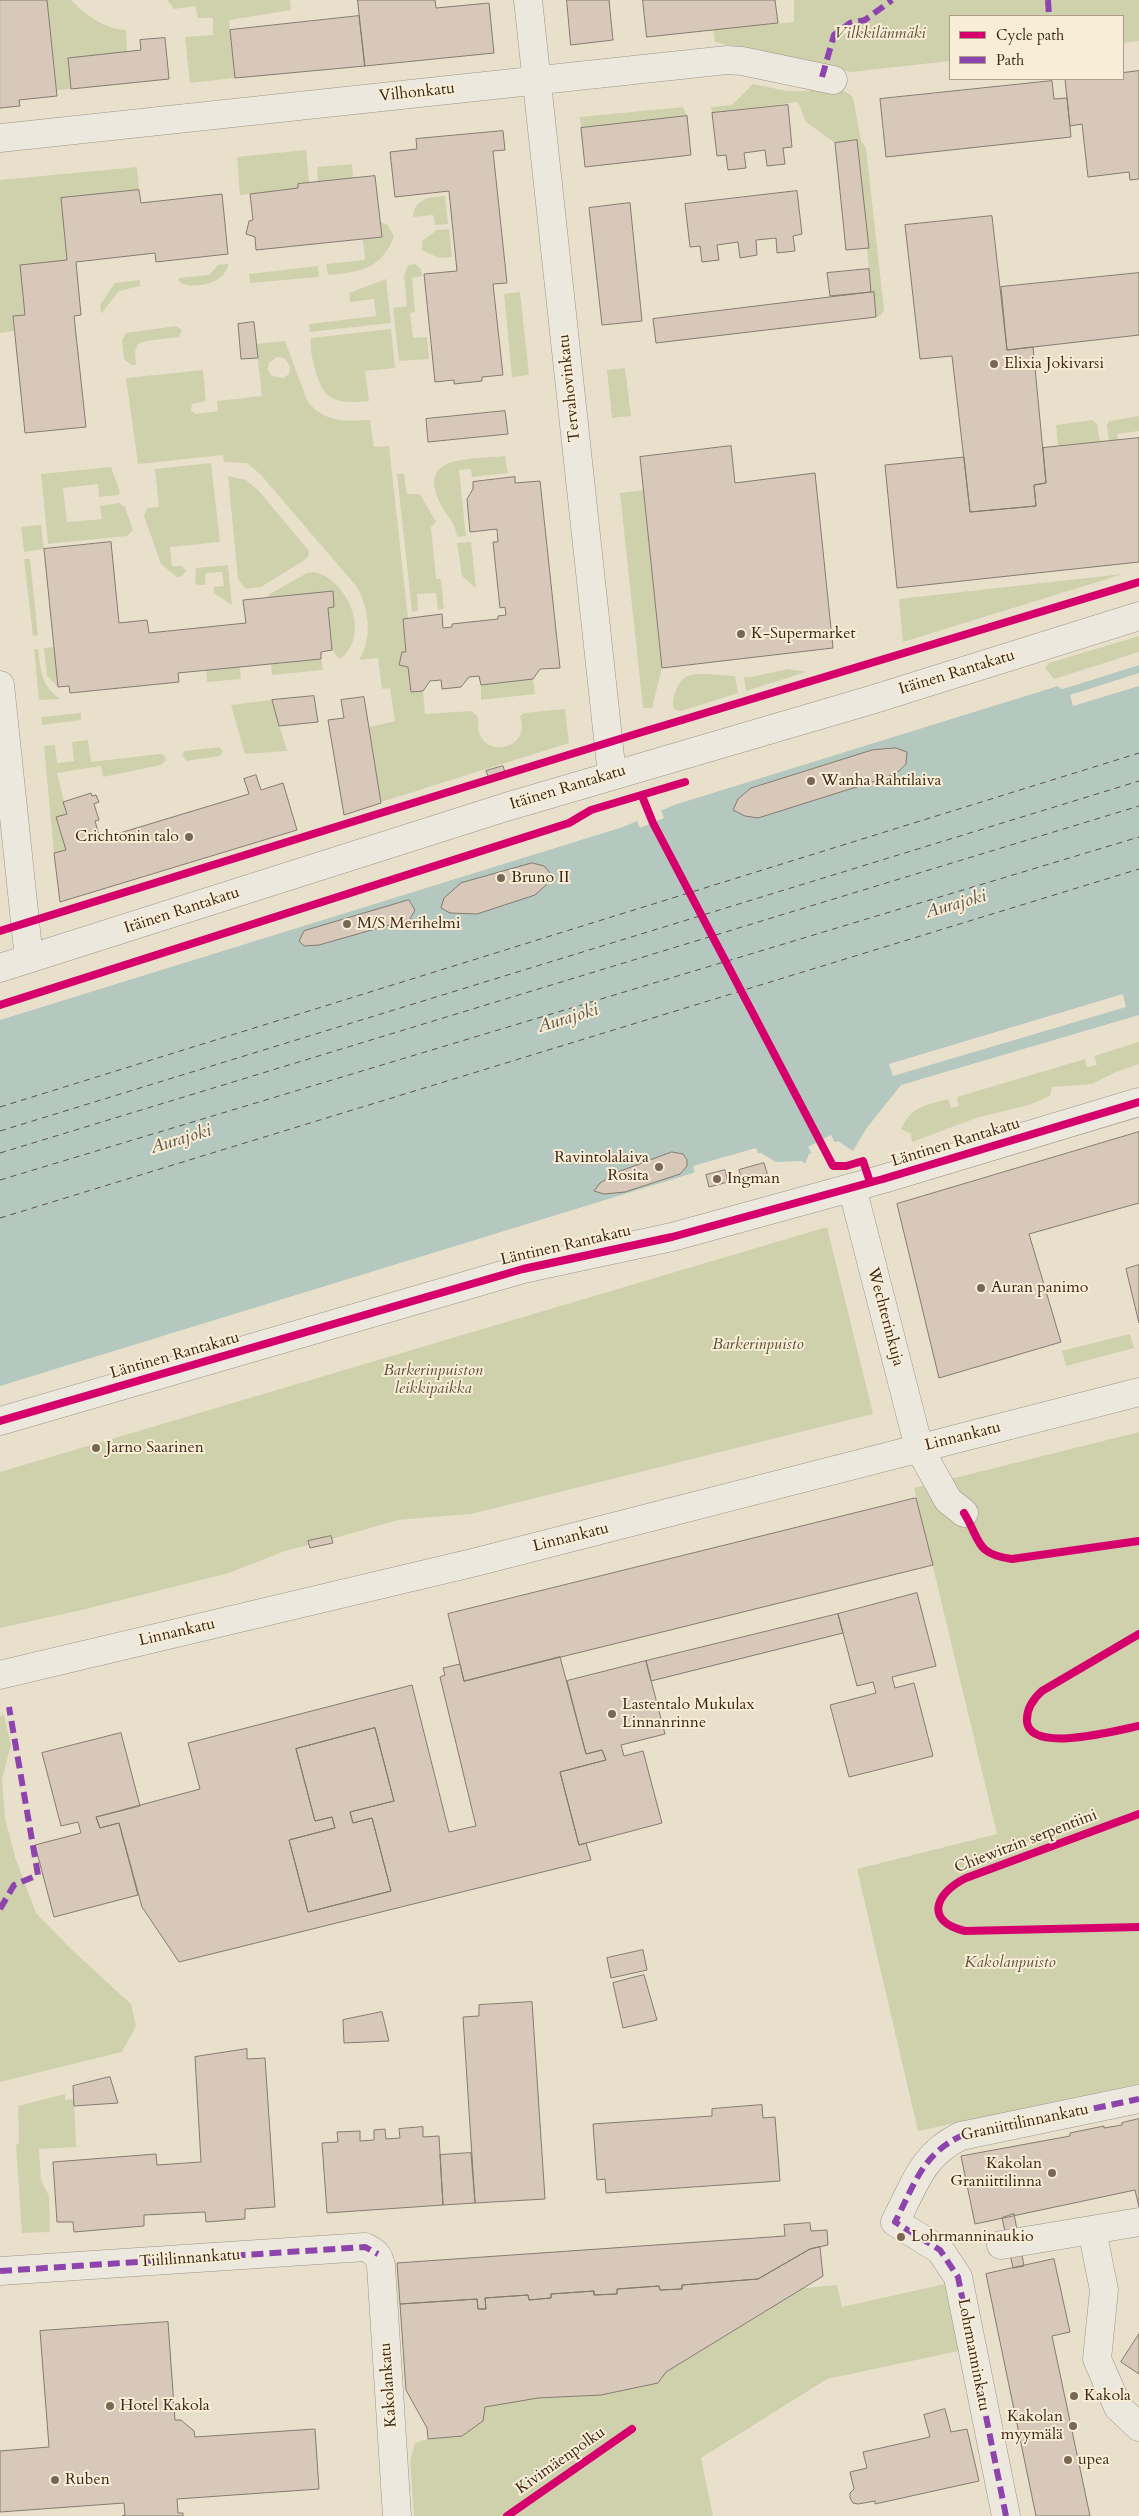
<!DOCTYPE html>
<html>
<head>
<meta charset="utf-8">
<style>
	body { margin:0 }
	#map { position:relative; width:1139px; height:2516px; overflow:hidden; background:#e9e0cc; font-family:Cardo,serif }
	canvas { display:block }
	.legend { position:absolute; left:949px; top:15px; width:175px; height:65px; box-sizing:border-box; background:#f8edd6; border:1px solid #ad9d8a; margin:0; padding:6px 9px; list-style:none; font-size:15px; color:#3d2617 }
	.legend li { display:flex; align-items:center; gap:10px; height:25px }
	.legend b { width:25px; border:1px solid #ad9d8a }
</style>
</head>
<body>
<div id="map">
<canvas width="1139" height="2516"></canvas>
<ul class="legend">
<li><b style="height:6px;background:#d6006c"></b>Cycle path</li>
<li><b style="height:6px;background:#8e44ad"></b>Path</li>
</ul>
</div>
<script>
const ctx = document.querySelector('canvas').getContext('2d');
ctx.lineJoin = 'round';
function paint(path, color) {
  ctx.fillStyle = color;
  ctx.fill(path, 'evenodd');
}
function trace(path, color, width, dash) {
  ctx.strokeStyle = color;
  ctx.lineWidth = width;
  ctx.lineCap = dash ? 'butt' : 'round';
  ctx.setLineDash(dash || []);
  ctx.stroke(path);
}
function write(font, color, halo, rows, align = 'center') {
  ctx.font = font + ' Cardo,serif';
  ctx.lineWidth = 4;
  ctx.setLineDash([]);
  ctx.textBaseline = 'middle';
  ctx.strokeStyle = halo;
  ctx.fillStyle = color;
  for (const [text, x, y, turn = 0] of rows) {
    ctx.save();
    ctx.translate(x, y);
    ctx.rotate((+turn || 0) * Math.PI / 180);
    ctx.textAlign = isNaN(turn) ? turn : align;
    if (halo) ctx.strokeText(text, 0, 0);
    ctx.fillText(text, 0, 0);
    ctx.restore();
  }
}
const green = new Path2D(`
	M47 0H71C86 15 104 29 126 30L127 52 68 58 71 89 57 90Z
	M167 0H290L291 10 229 20 235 78 190 83 185 37 213 35V18H198L195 6 174 9Z
	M794 0H1139V41L1123 43V16H950V61L850 72 715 42 713 30 794 22Z
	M753 84 787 91H809L812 86 846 92 853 97 861 141 866 148 884 310 880 316 876 317 874 293 871 292 857 141 835 143 806 122 798 102 712 113 711 107 732 105Z
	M683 107 687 116 581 128 580 117Z
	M306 150 309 183 298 184V188L240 195 237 157Z
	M352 164 353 178 318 182 317 167Z
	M137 167 139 190 61 198 67 260 25 315 13 316 14 331 0 333V180Z
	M445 196 448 224 435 225 433 215 413 217C415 198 429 197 445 196Z
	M380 222 388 225 394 237C380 270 360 272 328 275L326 264 365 260 363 239 382 237Z
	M449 229 452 257 439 258 422 250V241L437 230Z
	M229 264C227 269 225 274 221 277 212 285 187 290 179 281V278L209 275 218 265Z
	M415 264 421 269 422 276 412 278 415 312 410 313 413 338 427 337 429 359 399 361 393 308 407 306 404 276 408 265Z
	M318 266 319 277 250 283 249 274Z
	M386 279 391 323 310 332 309 324 376 316 374 299 350 302 349 293Z
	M140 280V286L119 291 101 314 100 305 115 283Z
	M520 292 529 375 512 377 504 294Z
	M176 326 182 330 179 337 146 341 138 344 135 352 136 365H131L124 359 122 340 126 333Z
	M391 329 395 368 365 371 369 401C337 404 323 402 315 369 312 358 310 349 311 338Z
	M285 341 307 400C323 423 345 421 370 420L374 447 389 446 408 618 403 619 406 652H402L399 665 408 667 411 692 423 691 425 714 472 711 478 717C479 722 477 728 479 733 486 754 520 751 522 728 522 724 521 720 520 716L524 713 565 709 569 743 381 802 369 727 395 721 390 688 382 689 378 658 359 660C373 637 369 609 357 587L261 475 247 463 224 462 223 455 138 464 126 378 203 370 206 401 192 404 191 410 195 414 218 411 217 401 262 396 256 344ZM277 357 284 358 290 366 289 374 283 378 272 376 268 370 269 363Z
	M625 368 631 416 612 418 607 370Z
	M1139 416V431L1117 434 1118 440 1109 441 1107 425 1109 421Z
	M1093 420 1097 424 1100 442 1058 446 1056 425Z
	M505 456 508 473 472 477 471 469 459 470 466 536 457 537C455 520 446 517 440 503 416 453 473 460 505 456Z
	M211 463 220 542 170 547 172 566H182L186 571 182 576 177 577 161 564 144 516 147 508 159 507 155 469Z
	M111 467 120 492 118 495 99 497 98 484 63 488 67 522 102 519 100 506 119 503 125 507 133 530 127 536 48 544 41 474Z
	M397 474H404L407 494H420L436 522 431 527 436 579H441L444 609 438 610 436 593 417 594 418 611 412 612Z
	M228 476 246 480 258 490 309 551V555L306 559 261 587 246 589 238 579Z
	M643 490 662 668 652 708H643L620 493Z
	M41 525 44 549 24 552 21 527Z
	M471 542 476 588 462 576 457 543Z
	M24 559H30L38 635 33 636Z
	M228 565 232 605 214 593V587L224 586 222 572 206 573 205 585H198L195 583 196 568Z
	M314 572C348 579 372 636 340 659L332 650 328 608 334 607 332 591 268 598V595L307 573Z
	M1123 574 903 642 899 599Z
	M1139 636V652L1054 679 1045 668 1049 663Z
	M54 647 58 687 47 676 44 648Z
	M34 649H38C41 670 41 687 61 699L39 700Z
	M321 659 323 670 272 675 271 664Z
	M240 667 241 679 207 682 206 670Z
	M788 669 806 672 746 691 744 677H752Z
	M709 674 735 676 738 693 681 711 674 709C672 703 673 699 675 693 683 673 689 674 709 674Z
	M533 679 535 694 481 700V685Z
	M272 700 287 751 245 754 231 705Z
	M81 713V720L42 725 41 717Z
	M88 740 91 762 159 754 164 755 166 760 161 765 103 777 101 766 57 773 67 814 57 817 66 850 54 853 44 746 55 745 57 763 74 761 72 742Z
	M219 747 223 751 220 756 186 761 182 755 184 751Z
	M1139 1042V1064L1116 1072 1092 1084 1052 1087 1050 1096 1029 1105 979 1117 912 1142 911 1134 901 1129C912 1105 926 1106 948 1099L951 1108 959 1106 957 1097 1085 1059 1087 1067 1097 1065 1094 1056Z
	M827 1227 873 1414 471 1514 398 1520 332 1539 331 1536 309 1541V1545L285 1551 229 1573 82 1610 0 1628V1472Z
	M1130 1334 1134 1348 1066 1366 1062 1351Z
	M1139 1432V2084L918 2131 857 1869 997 1834 914 1488Z
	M4 1715 11 1745 2 1780 5 1818 15 1857 36 1913 73 1951 131 2004 136 2026 122 2052 0 2082V1716Z
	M65 2094V2100L74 2099 76 2147 39 2149 41 2180 49 2196 50 2232 22 2233 16 2145 19 2143 18 2106Z
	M949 2283 963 2350 827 2379 701 2458 713 2516H414L410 2461 415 2443 428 2439 462 2436 483 2421 485 2407 538 2398 601 2395 658 2383 666 2372 804 2288 837 2285 842 2307Z`);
const water = new Path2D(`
	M1139 665V1015L901 1085 866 1129 853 1151 838 1141 809 1154 805 1164 802 1161 776 1162 761 1153H758L0 1386V1020L623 827 674 805 1058 686 1062 689Z`);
const pier = new Path2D(`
	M1139 663V665L1062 689 1058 686Z
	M1139 673V686L1073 706 1070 695Z
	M660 808 664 818 640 828 636 818Z
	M1123 994 1126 1007 940 1062 893 1076 889 1064Z
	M831 1135 836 1144 813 1155 808 1147Z
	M756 1148 758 1153 695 1173 693 1166Z`);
const ferry = new Path2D(`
	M653 823 820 1141
	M0 1107 1139 753
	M0 1131 1139 781
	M0 1153 1139 806
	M0 1180 1139 837
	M0 1218 1139 869`);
const building = new Path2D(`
	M0 0H47L57 96 19 100 20 106 0 108Z
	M358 0H435L436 8 489 3 494 53 365 66Z
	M567 0H609L613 40 571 45Z
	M643 0H775L778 23 647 37Z
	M359 16 365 66 235 78 230 30Z
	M165 38 169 79 71 89 68 58 141 50 140 40Z
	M1139 71V179L1130 180 1129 172 1088 177 1082 124 1070 126 1065 79H1123V73Z
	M1052 81 1054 99 1067 98 1071 137 886 157 880 99Z
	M788 105 792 147 783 148 785 164 767 166 765 150 744 153 746 168 728 170 726 155 717 156 712 113Z
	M687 116 691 155 585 167 581 128Z
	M503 131 505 150 493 151 507 283 493 284 503 375 482 377V381L454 384V380L435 382 424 274 457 271 449 191 395 197 390 152 417 149 416 139Z
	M857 140 869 248 846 250 835 143Z
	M375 176 382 237 256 250 255 237 246 234 249 221 253 220 250 194 298 188V184Z
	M139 190 141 203 222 194 228 254 156 262 155 253 76 262 81 315 74 316 86 427 25 433 13 316 25 315 20 265 67 260 61 198Z
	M797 191 802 234 793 236 795 251 777 253 776 238 756 240 757 255 740 258 738 242 717 245 719 260 702 262 700 246 690 247 685 204Z
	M630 203 642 321 602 325 589 208Z
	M992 216 1007 350 1033 347 1046 483 1034 485 1036 506 970 512 952 356 920 359 905 225Z
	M869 269 871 292 830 296 827 273Z
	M1139 273V335L1007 350 1001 287Z
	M874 292 876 317 656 343 653 319Z
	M254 322 258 358 241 359 238 324Z
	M505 411 508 434 428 442 426 419Z
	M1139 438V562L897 588 885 465 964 457 970 512 1036 506 1034 485 1046 483 1043 448Z
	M731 446 735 483 815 473 833 648 662 668 640 457Z
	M515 477V483L540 481 560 668 540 669 533 679 481 685 479 676 469 677 461 687 442 689 441 680 430 681 423 691 411 692 408 667 399 665 402 652H406L403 619 442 614 443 628 452 627V624L498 619V616L506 615 505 607 500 608 493 542H498L497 529 470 532 467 499 473 489V482Z
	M111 542 119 623 147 620 149 633 246 623 243 600 333 591 334 607 328 608 332 650 321 652V659L178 673 179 682 70 693 69 686 58 687 44 549Z
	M314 696 318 722 279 726 272 700Z
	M364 697 381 803 344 815 328 720 344 718 341 700Z
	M896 748 907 752 906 764 899 771 885 778 758 818 745 816 733 810 738 799 751 788 872 750Z
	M503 766 505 772 489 778 486 771Z
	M256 775 261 790 283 783 297 830 60 902 54 853 66 850 56 817 67 814 63 802 91 793 92 796 96 795 99 802 94 804 99 820 95 821 100 839 249 794 244 779Z
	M532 863 544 866 550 873 546 885 535 895 477 914 450 913 441 908 444 898 461 883Z
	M409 900 415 910 410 919 319 945 304 946 299 941 304 931Z
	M1139 1132V1203L1029 1234 1061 1342 939 1378 897 1204Z
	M672 1152 683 1154 687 1160V1166L680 1174 625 1192 604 1194 594 1191 600 1183 618 1172Z
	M764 1163 768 1176 743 1183 739 1170Z
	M725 1170 728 1182 709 1187 706 1175Z
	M1139 1265V1323L1126 1269Z
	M915 1498H916L933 1565 464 1681 448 1614Z
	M331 1536 333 1543 310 1548 308 1541Z
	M917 1593 936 1666 892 1677 895 1688 914 1683 933 1756 849 1777 830 1705 876 1693 873 1682 857 1686 838 1614Z
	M838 1614 843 1633 651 1681 646 1661Z
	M560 1657 586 1754 602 1750 606 1760 560 1772 579 1845 586 1843 591 1860 179 1962 142 1907 119 1823 100 1828 96 1817 200 1789 188 1743 412 1685 449 1832 476 1826 440 1677 445 1675 443 1668 460 1664 464 1681ZM375 1728 394 1801 350 1812 353 1823 372 1818 391 1891 308 1912 289 1840 335 1828 332 1817 315 1821 296 1749Z
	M646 1661 665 1734 621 1745 624 1756 643 1751 662 1823 579 1845 560 1772 606 1760 602 1750 586 1754 567 1681Z
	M375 1728 394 1801 350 1812 353 1823 372 1818 391 1891 308 1912 289 1840 335 1828 332 1817 315 1821 296 1749Z
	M121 1733 140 1806 96 1817 100 1828 119 1823 138 1895 54 1917 35 1845 81 1833 78 1822 61 1826 42 1753Z
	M643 1950 647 1970 611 1978 607 1958Z
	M644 1975 657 2020 623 2028 613 1983Z
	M532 2002 545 2199 475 2203 463 2017 479 2016V2005Z
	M382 2012 389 2041 344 2043 343 2020Z
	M247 2049V2059L265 2058 275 2207 245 2209V2219L206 2222 205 2212 144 2215V2226L74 2232 73 2222H57L53 2162 156 2154 157 2165 201 2162 195 2057Z
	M110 2077 118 2103 74 2106 73 2086Z
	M762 2105 763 2118 775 2117 780 2181 606 2193 605 2179 597 2180 593 2124 712 2116V2109Z
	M1139 2119V2207L1135 2190 975 2224 961 2156 1070 2136V2133L1104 2126V2128L1122 2125V2123Z
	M423 2127V2137L439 2136 443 2205 327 2213 322 2143 338 2142 337 2132 360 2131V2141L374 2140V2130L385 2129 386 2139 400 2138 399 2129Z
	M471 2153 475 2203 443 2205 440 2155Z
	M1014 2214 1024 2266 1013 2268 1002 2218Z
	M810 2223 811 2231 827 2230 828 2245 810 2249 758 2279 682 2285V2289L660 2290 659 2286 617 2289V2294L594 2295V2291L551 2294V2298L529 2300 528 2295 485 2298 486 2309H478L477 2299 400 2304 397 2263 785 2236 784 2225Z
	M820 2247 823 2276 666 2372 658 2383 601 2395 538 2398 485 2407 483 2421 462 2436 428 2439 427 2428 406 2390 400 2304 477 2299 478 2309H486L485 2298 528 2295 529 2300 551 2298V2294L594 2291V2295L617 2294V2289L659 2286 660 2290 682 2289V2285L758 2279 810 2249Z
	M1054 2259 1070 2332 1052 2336 1090 2516H1036L986 2274Z
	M168 2322 175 2420H181L194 2431 195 2437 315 2429 319 2489 177 2499 178 2513H183V2516H122L125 2515 124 2503 0 2512V2451L49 2447 40 2331Z
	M1139 2334V2374L1121 2362Z
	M945 2409 951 2432 967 2429 979 2481 875 2504V2501L858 2504 853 2503 850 2498V2493L854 2489 850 2472 867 2468 863 2452 930 2437 924 2415Z`);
const minor = new Path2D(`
	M528 0 612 775
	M0 138 727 60 742 61 833 80
	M0 685 29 959
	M0 968 506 807 871 700 1139 616
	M852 1187 919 1448 948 1500 964 1513
	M0 1421 523 1269 672 1237 883 1179 1139 1102
	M0 1675 476 1562 1139 1392
	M1092 2230 1104 2290 1097 2359 1118 2407 1139 2427
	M1001 2245 1139 2222
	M0 2271 365 2247C375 2252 379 2255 381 2266L397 2516
	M1006 2516 958 2277 940 2250 895 2222C914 2186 922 2154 961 2136L1139 2099`);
const quiet = new Path2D(`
	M1048 0 1049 16
	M822 77 834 35 850 23 865 20 892 0
	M0 1909 14 1885 38 1875 9 1707
	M0 2271 365 2247 378 2254
	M1006 2516 958 2277 940 2250 895 2222C914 2186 922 2154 961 2136L1139 2099`);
const cycleway = new Path2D(`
	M642 796 653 823 833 1166H846L863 1161 870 1182
	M0 931 639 733 1139 582
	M0 1005 569 823 591 810 685 782
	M0 1421 523 1269 672 1237 883 1179 1139 1102
	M964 1513C981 1541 975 1554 1012 1559L1139 1541
	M1139 1634 1042 1691C1033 1699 1026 1709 1027 1722 1031 1754 1118 1730 1139 1726
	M1139 1814 966 1878C935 1893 924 1921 965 1931L1139 1927
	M507 2516 632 2429`);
const markers = [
	[994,364,5,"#796756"],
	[741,634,5,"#796756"],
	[811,781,5,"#796756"],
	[189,837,5,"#796756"],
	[501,878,5,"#796756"],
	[347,924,5,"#796756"],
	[659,1167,5,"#796756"],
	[717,1179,5,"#796756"],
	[981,1288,5,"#796756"],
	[96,1448,5,"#796756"],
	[612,1714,5,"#796756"],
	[1052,2173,5,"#796756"],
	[901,2237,5,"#796756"],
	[1074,2396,5,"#796756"],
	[110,2406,5,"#796756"],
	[1073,2426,5,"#796756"],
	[1068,2460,5,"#796756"],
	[55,2480,5,"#796756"]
];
const parkNames = [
	["Vilkkilänmäki",880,34],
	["Barkerinpuisto",758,1345],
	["Barkerinpuiston",433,1371],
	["leikkipaikka",433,1389],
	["Kakolanpuisto",1010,1963]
];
const streetNames = [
	["Vilhonkatu",417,93,-6],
	["Tervahovinkatu",570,388,-96],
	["Itäinen Rantakatu",957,673,-17],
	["Itäinen Rantakatu",568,788,-17],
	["Itäinen Rantakatu",182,911,-18],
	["Läntinen Rantakatu",956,1143,-17],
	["Läntinen Rantakatu",566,1246,-13],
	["Wechterinkuja",885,1317,75],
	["Läntinen Rantakatu",175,1356,-16],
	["Linnankatu",963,1437,-14],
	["Linnankatu",571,1538,-14],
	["Linnankatu",177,1633,-13],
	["Chiewitzin serpentiini",1026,1842,-21],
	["Graniittilinnankatu",1025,2123,-12],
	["Tiililinnankatu",190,2259,-4],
	["Lohrmanninkatu",973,2355,79],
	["Kakolankatu",389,2385,-94],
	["Kivimäenpolku",561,2461,-35]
];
const poiNames = [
	["Elixia Jokivarsi",1004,364],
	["K-Supermarket",751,634],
	["Wanha Rahtilaiva",821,781],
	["Crichtonin talo",179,837,"right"],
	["Bruno II",511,878],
	["M/S Merihelmi",357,924],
	["Ravintolalaiva",649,1158,"right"],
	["Rosita",649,1176,"right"],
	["Ingman",727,1179],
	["Auran panimo",991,1288],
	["Jarno Saarinen",106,1448],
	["Lastentalo Mukulax",622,1705],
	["Linnanrinne",622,1723],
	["Kakolan",1042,2164,"right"],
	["Graniittilinna",1042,2182,"right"],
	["Lohrmanninaukio",911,2237],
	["Kakola",1084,2396],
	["Hotel Kakola",120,2406],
	["Kakolan",1063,2417,"right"],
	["myymälä",1063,2435,"right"],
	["upea",1078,2460],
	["Ruben",65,2480]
];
const waterNames = [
	["Aurajoki",956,905,-16],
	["Aurajoki",568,1019,-17],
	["Aurajoki",181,1140,-17]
];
paint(green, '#cfd1ad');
paint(water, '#b5c8bf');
paint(pier, '#e9e0cc');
trace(ferry, '#5a5348', 1, [6, 5]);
paint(building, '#d7c8ba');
trace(building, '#847b6f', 1);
trace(minor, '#9c9487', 29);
trace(minor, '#ece8de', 28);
trace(quiet, '#8e44ad', 6, [12, 6]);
trace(cycleway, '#d6006c', 8);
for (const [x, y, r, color] of markers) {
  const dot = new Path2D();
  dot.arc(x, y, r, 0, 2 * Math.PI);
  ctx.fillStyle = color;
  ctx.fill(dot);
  trace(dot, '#f8edd6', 2);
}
write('italic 16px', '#5c4e36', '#f8edd6', parkNames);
write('16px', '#3d2617', '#f8edd6', streetNames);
write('16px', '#3d2617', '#f8edd6', poiNames, 'left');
write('italic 18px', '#5a5348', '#f8edd6', waterNames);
</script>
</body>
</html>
